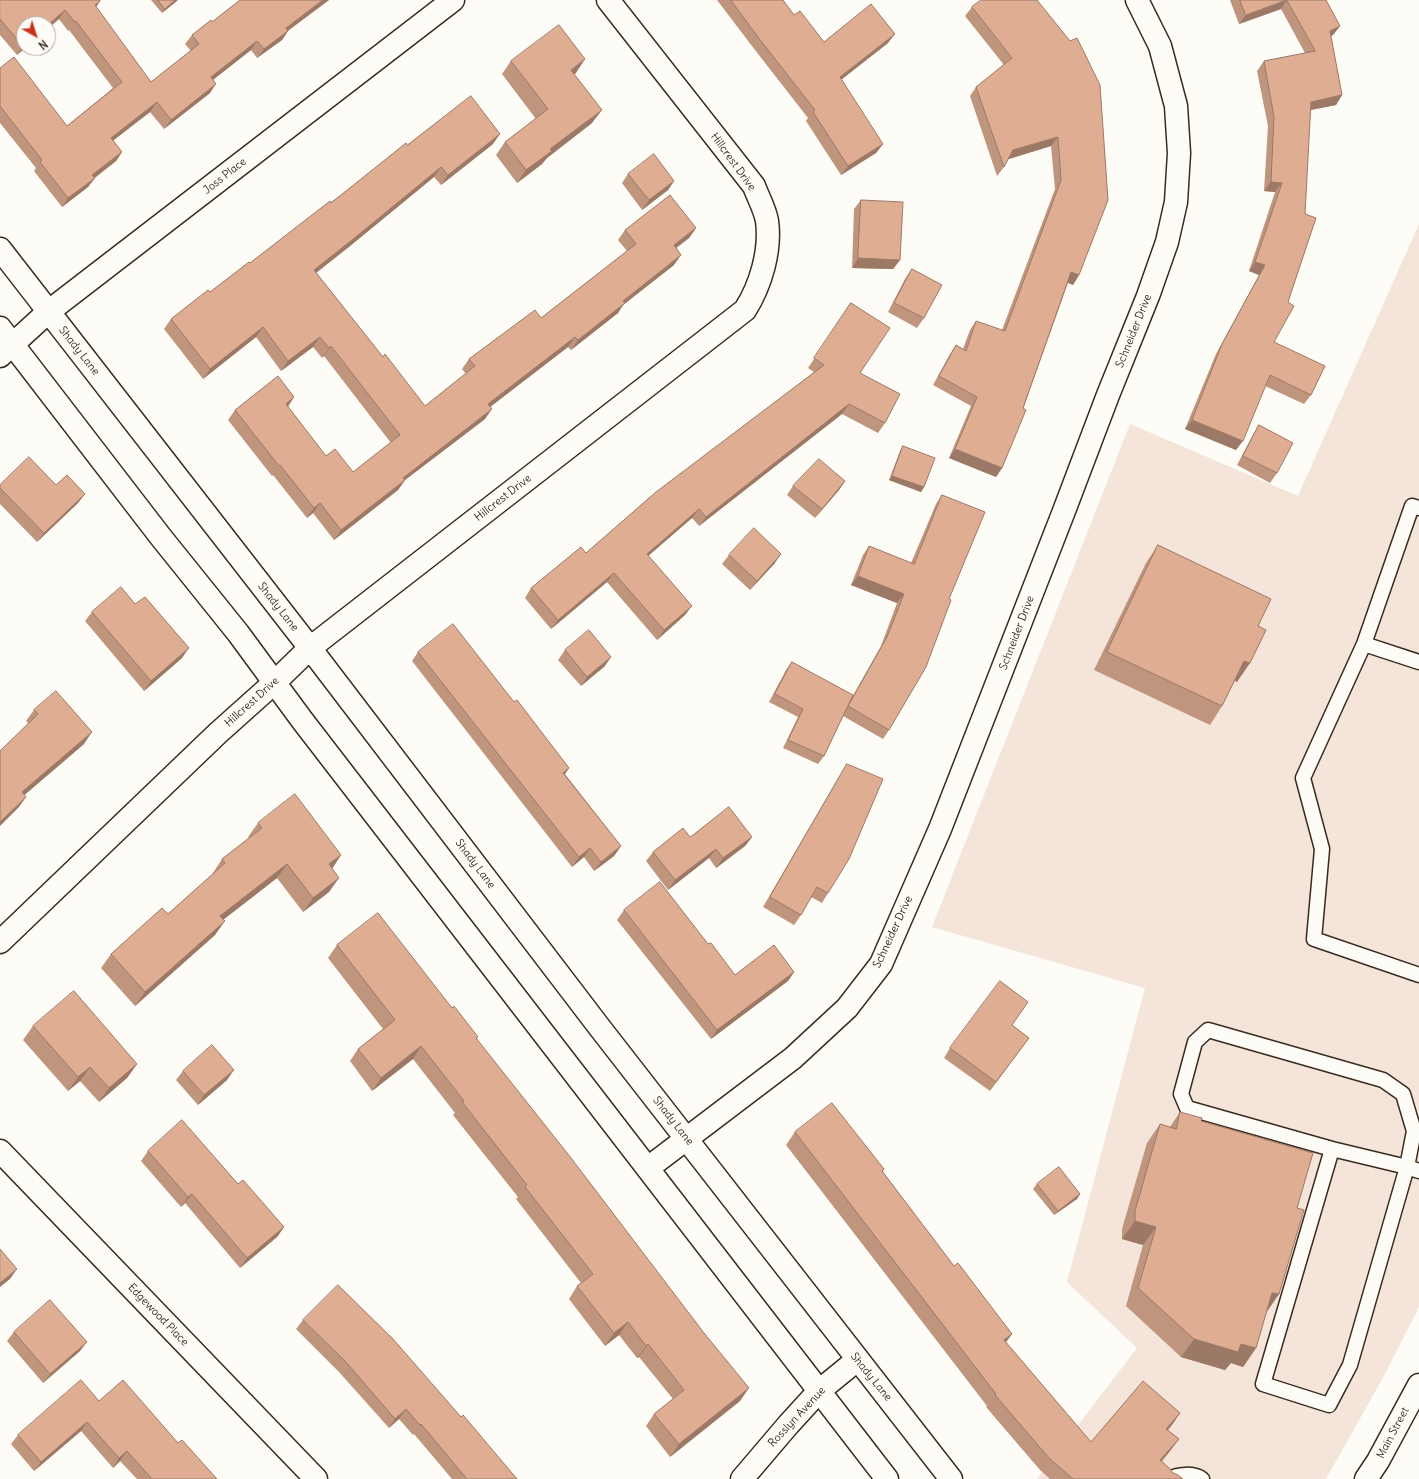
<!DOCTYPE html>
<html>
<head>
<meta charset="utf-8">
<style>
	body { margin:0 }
	#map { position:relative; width:1419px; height:1479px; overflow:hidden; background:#fdfcf7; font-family:Delius,sans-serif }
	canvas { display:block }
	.north { position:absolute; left:16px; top:16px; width:40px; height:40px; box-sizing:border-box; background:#fdfcf7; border:1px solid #afa8a0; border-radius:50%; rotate:141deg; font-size:11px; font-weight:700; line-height:16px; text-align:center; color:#3b2a1e }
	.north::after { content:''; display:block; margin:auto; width:14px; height:18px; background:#c8321e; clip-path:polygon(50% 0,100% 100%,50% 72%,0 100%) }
</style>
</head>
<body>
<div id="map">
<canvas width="1419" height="1479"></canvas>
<div class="north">N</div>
</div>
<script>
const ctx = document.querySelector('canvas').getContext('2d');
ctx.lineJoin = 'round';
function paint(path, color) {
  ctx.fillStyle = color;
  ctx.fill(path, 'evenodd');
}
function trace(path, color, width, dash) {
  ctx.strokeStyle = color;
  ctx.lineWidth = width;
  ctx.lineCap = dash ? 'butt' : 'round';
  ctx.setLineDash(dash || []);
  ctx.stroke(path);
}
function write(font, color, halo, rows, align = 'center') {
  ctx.font = font + ' Delius,sans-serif';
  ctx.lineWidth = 4;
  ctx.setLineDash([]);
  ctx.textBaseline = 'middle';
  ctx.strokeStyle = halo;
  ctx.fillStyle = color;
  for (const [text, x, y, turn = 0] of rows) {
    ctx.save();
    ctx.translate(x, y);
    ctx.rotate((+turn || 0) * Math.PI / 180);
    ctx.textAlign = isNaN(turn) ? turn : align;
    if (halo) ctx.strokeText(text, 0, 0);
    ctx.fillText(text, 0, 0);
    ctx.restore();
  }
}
const built = new Path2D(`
	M1419 224V1307L1385 1374 1326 1479H1037L1137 1348 1067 1282 1145 988 932 927 1130 424 1298 496Z`);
const service = new Path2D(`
	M1419 508 1412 506 1364 644 1419 662
	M1364 644 1303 778 1322 849 1314 939 1419 975
	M1332 1149 1263 1384 1329 1405 1350 1365 1407 1167 1414 1131 1403 1094 1383 1080 1208 1030 1195 1042 1181 1094 1187 1108 1332 1149 1407 1167 1419 1171
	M1169 1479C1177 1474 1194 1473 1202 1479`);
const minor = new Path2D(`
	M0 356 48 312 453 0
	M0 942 218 733 275 682 310 648 745 310C761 285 771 250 767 221 765 209 758 197 754 186L608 0
	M0 1151 316 1479
	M648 1168 793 1058 847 1008 881 964 940 829 1064 511 1108 395 1148 296 1167 242 1176 202 1179 153 1176 106 1160 46 1137 0
	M742 1479 788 1425 819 1391 857 1360`);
const tertiary = new Path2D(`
	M0 249 310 648 600 1028 951 1479
	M0 328 160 536 238 633 302 720 887 1479`);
const secondary = new Path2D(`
	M1366 1479 1378 1461 1419 1385`);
const wall = new Path2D(`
	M0 0 100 1 96 7 151 82 191 51 185 44 192 35 212 22 240 0H329L288 31 282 40 257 58 251 50 213 80 210 93 164 129 150 112 113 140 122 152 116 161 95 178 88 187 62 207 34 171 36 168 0 123V68L67 126 113 88 69 30 68 31 59 19 17 55 0 35Z
	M151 0H178L162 13Z
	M717 0H783L794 15 824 42 888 43 841 80 883 144 876 153 841 175 806 121 808 118 755 50Z
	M1037 0 1079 275 1073 285 1068 283 1002 468 996 477 949 458 971 406 933 385 950 354 956 345 963 349 970 330 976 321 1002 330 1055 189 1051 146 1008 159 1004 167 997 176 970 96 976 87 1004 65 965 16 972 7Z
	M1230 0H1326L1340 26 1333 35 1331 36 1342 95 1336 105 1311 110 1274 342 1311 395 1304 404 1265 386 1236 450 1185 429 1216 354 1259 275 1249 271 1275 192 1264 191 1268 126 1257 71 1264 61 1305 53 1281 9 1239 24Z
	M511 61 576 73 574 74 592 123 547 158 542 164 517 183 496 155 505 142 536 119 502 74Z
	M493 144 441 185 434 177 350 246 316 273 383 357 425 406 466 374 462 369 469 359 541 318 627 251 618 240 625 230 696 228 689 238 676 248 674 265 623 305 618 313 571 350 568 347 490 407 485 419 405 480 398 490 334 540 313 513 307 518 273 475 272 476 228 420 235 410 294 397 288 407 326 456 353 472 391 443 324 356 322 358 313 347 281 371 256 337 203 379 164 329 171 319 210 292 250 263 407 145Z
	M628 174 674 181 668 190 642 210 622 183Z
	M861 200 900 260 893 269 852 268 854 209Z
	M912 269 924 318 917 328 888 312 905 279Z
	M851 303 860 373 885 423 878 433 842 414 699 526 692 518 648 556 685 615 657 640 607 582 551 629 525 598 531 588 586 553 814 372 808 368Z
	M1259 425 1277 473 1270 483 1237 465 1253 435Z
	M903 446 924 487 921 492 889 480 900 451Z
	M845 481 839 490 815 518 787 495 793 486Z
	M0 485H56L85 494 78 503 37 542 0 504Z
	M942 495 889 730 883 739 843 716 824 756 818 764 783 748 798 717 769 702 786 670 792 662 851 699 881 646 897 603 851 585 863 555 869 546 911 563 936 504Z
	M1158 545 1258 626 1237 682 1235 680 1222 706 1210 725 1094 670 1146 563Z
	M729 555 775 563 750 590 722 564Z
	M135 604 182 658 144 691 85 621 92 612Z
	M565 650 605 666 581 686 558 660Z
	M418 652 514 702 569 768 565 774 621 846 614 856 594 871 584 857 572 867 412 661Z
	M34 710 84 744 24 795 26 797 18 808 28 723 26 721Z
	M847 764 828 893 822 903 811 897 801 915 794 925 763 907 841 774Z
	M258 823 341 855 332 868 329 892 303 912 277 878 224 919 215 935 135 1006 101 968 111 954 168 914 213 874V873L222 859 249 838 248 837Z
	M690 837H752L745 846 716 868 709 858 668 890 646 861 653 852Z
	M624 910 708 944 735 975 794 972 788 981 711 1039 617 920Z
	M337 945 476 1039 740 1401 670 1457 646 1426 654 1414 673 1399 639 1357 637 1358 619 1335 605 1346 569 1299 577 1286 581 1283 516 1199 518 1197 453 1115 455 1113 413 1059 372 1091 350 1061 358 1049 383 1029 328 958Z
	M1012 1025 1029 1038 990 1091 944 1058 950 1048Z
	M33 1026 137 1064 127 1078 99 1102 80 1081 68 1091 23 1040Z
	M183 1071 227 1080 198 1105 176 1080Z
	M1180 1112 1201 1121 1297 1208 1279 1294 1266 1312 1256 1348 1243 1367 1231 1363 1225 1370 1181 1357 1126 1306 1143 1245 1122 1239V1229L1147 1143 1160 1124 1170 1127Z
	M795 1132 884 1169 883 1172 954 1266 1012 1334 1006 1342 1091 1442 1180 1413 1168 1430 1179 1439 1170 1451 1162 1461 1173 1473 1183 1479H1050L1040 1470 986 1407 987 1406 786 1145Z
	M148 1151 238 1184 284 1227 277 1237 240 1268 185 1203 181 1207 141 1161Z
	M1037 1184 1080 1194 1077 1199 1054 1215 1033 1189Z
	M303 1320 461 1417 517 1479H452L414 1434 413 1435 399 1419 389 1428 339 1372 296 1329Z
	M14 1332 80 1351 43 1383 7 1341Z
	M99 1401 178 1443 217 1479H137L120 1461 113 1468 81 1431 34 1471 11 1444 18 1435Z`);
const shadedWall = new Path2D(`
	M175 0H178L162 13 165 9Z
	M323 0H329L279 37 286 28Z
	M1287 0 1281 9 1239 24 1246 15Z
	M100 1 94 10 95 5Z
	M65 10 59 19 48 28V25Z
	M1340 26 1333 35 1324 40 1330 31Z
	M288 31 282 40 257 58 264 49Z
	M895 34 888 43 833 86 840 77Z
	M257 41 251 50 205 86 211 77Z
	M24 45V48H25L17 55Z
	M585 59 576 73 562 83 571 70Z
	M216 84 210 93 164 129 171 120Z
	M1342 95 1336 105 1305 111 1311 102Z
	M157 102 150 112 105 147 111 138Z
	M602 110 592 123 547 158 542 164 517 183 526 170 550 149Z
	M500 134 493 144 441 185 448 175Z
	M1058 137 1051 146 1006 160 1013 150Z
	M883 144 876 153 841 175 848 166Z
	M122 152 116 161 86 184 92 175Z
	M441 167 434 177 350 246 307 280 314 270Z
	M95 178 88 187 62 207 68 198Z
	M674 181 668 190 642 210 649 200Z
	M1271 182 1282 183 1275 192 1264 191Z
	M696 228 689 238 667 255 674 245Z
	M681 255 674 265 623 305 618 313 571 350 578 340 623 301Z
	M858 258 900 260 893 269 852 268Z
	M1255 262 1265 265 1259 275 1249 271Z
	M1071 272 1079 275 1073 285 1065 281Z
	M263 327 256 337 203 379 210 369Z
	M320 337 313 347 281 371 288 361Z
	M575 337 568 347 481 414 488 404Z
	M331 346 324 356 322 358 329 348Z
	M294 397 287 407 286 404Z
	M849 404 842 414 699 526 706 517Z
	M492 409 485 419 405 480 398 490 334 540 341 530 403 478Z
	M1192 420 1243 441 1236 450 1185 429Z
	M955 449 1002 468 996 477 949 458Z
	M892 476 924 487 921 492 889 480Z
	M845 481 839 490 815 518 822 509Z
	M85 494 78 503 37 542 44 533Z
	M320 503 313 513 307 518 314 508Z
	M699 509 692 518 640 563 647 554Z
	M781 554 775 563 750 590 757 581Z
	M614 573 607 582 551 629 558 620Z
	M858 576 904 594 897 603 851 585Z
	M692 606 685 615 657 640 664 630Z
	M189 648 182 658 144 691 151 681Z
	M611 657 605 666 581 686 587 677Z
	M1244 661 1250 663 1237 682 1232 679Z
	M92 732 84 744 14 804 22 792Z
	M569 768 562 778 563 773Z
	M26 797 18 808 0 826V822Z
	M752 837 745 846 716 868 723 858Z
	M621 846 614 856 594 871 601 862Z
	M590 848 584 857 572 867 579 857Z
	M716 849 709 858 668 890 675 880Z
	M341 855 332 869 329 864Z
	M287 864 277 878 210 930 220 916Z
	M339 878 329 892 303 912 313 898Z
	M225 921 215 935 135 1006 145 992Z
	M794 972 788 981 711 1039 717 1030Z
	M421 1046 413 1059 372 1091 381 1078Z
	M137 1064 127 1078 99 1102 109 1088Z
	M90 1067 80 1081 68 1091 78 1077Z
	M234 1070 227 1080 198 1105 204 1095Z
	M192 1194 185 1203 181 1207 188 1197Z
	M1080 1194 1077 1199 1054 1215 1058 1211Z
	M1135 1221 1156 1227 1143 1245 1122 1239Z
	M284 1227 277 1237 240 1268 247 1258Z
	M17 1269 10 1279 0 1287V1283Z
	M1272 1293 1279 1294 1266 1313Z
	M628 1322 619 1335 605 1346 614 1333Z
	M1012 1334 1003 1346 1004 1340Z
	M1194 1339 1241 1344 1256 1348 1243 1367 1231 1363 1225 1370 1181 1357Z
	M87 1342 80 1351 43 1383 50 1374Z
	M648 1344 639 1357 637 1358 646 1346Z
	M749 1388 740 1401 670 1457 679 1444Z
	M406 1409 399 1419 389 1428 395 1419Z
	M1180 1413 1172 1425 1158 1441 1166 1429Z
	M87 1422 81 1431 34 1471 41 1462Z
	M1179 1439 1170 1451 1152 1472 1160 1460Z
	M127 1451 120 1461 113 1468 119 1458Z`);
const building = new Path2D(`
	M0 0H100V1L95 5 151 82 199 44 192 35 211 20 212 22 240 0H323L286 28 288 31 264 49 257 41 211 77 216 84 171 120 157 102 111 138 122 152 92 175 95 178 68 198 40 162 42 160 0 106V68L14 57 67 126 122 82 76 21 75 22 65 10 48 25V24H24V45L23 46 0 19Z
	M158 0H175L165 9Z
	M731 0H783L794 15 800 11 824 42 871 4 895 34 840 77 883 144 848 166 813 112 815 110 761 41Z
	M981 0H1037L1070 41 1077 38 1100 85 1108 200 1079 275 1071 272 1023 408 1026 410 1002 468 955 449 977 397 939 376 956 345 966 351 976 321 1005 331 1061 180 1058 137 1013 150 1004 167 976 87 1012 58 972 7Z
	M1240 0H1287L1246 15Z
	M1287 0H1326L1340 26 1330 31 1342 95 1311 102 1305 214 1316 218 1288 302 1294 306 1274 342 1325 366 1311 395 1270 375 1243 441 1192 420 1222 344 1265 265 1255 262 1282 183 1271 182 1274 117 1264 61 1315 51Z
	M559 25 585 59 571 70 602 110 550 149 552 151 526 170 505 142 548 109 511 61Z
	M471 96 500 134 448 175 441 167 357 236 314 270 383 357 385 354 425 406 475 366 469 359 535 310 541 318 636 244 625 230 670 195 696 228 674 245 681 255 623 301 625 303 578 340 575 337 488 404 492 409 403 478 405 480 341 530 320 503 314 508 280 465 279 466 235 410 278 376 294 397 286 404 326 456 335 449 353 472 400 435 331 346 329 348 320 337 288 361 263 327 210 369 171 319 208 290 210 292 249 262 250 263 330 201 331 203 406 143 407 145Z
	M654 154 674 181 649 200 628 174Z
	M861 200 903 202 900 260 858 258Z
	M912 269 942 285 924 318 894 303Z
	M851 303 890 328 860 373 900 394 885 423 849 404 706 517 699 509 647 554 692 606 664 630 614 573 558 620 531 588 581 547 586 553 656 492 824 365 814 358Z
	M1259 425 1293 443 1277 473 1243 456Z
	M903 446 935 458 924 487 892 476Z
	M29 457 56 485 67 475 85 494 44 533 0 488V485Z
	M819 459 845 481 822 509 793 486Z
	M942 495 985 512 949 599 951 600 926 667 889 730 848 706 887 637 904 594 858 576 869 546 914 564Z
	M754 528 781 554 757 581 729 555Z
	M1158 545 1271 599 1258 626 1266 630 1250 663 1244 661 1222 706 1107 652Z
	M121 587 135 604 145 597 189 648 151 681 92 612Z
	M453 624 514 702 517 700 569 768 563 773 621 846 601 862 590 848 579 857 418 652Z
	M589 630 611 657 587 677 565 650Z
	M792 662 853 695 824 756 788 740 803 709 775 694Z
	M56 691 92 732 22 792 26 797 0 822V751L38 714 34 710Z
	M847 764 883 779 849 859 828 893 817 887 801 915 770 897Z
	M295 794 341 855 329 864 339 878 313 898 287 864 220 916 225 921 145 992 111 954 162 908 168 914 225 863 222 859 262 828 258 823Z
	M729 807 752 837 723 858 716 849 675 880 653 852 683 828 690 837Z
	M660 882 708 944 711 943 735 975 774 945 794 972 717 1030 624 910Z
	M378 913 452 1008 454 1006 478 1037 476 1038 571 1158 704 1333 749 1388 679 1444 654 1414 684 1390 648 1344 646 1346 628 1322 614 1333 577 1286 593 1274 525 1187 527 1185 462 1102 464 1101 421 1046 381 1078 358 1049 395 1020 337 945Z
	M1000 981 1028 1002 1012 1025 1029 1038 996 1082 950 1048Z
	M74 991 137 1064 109 1088 90 1067 78 1077 33 1026Z
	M212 1045 234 1070 204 1095 183 1071Z
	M832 1103 884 1169 882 1171 954 1266 958 1263 1012 1334 1004 1340 1091 1442 1143 1381 1180 1413 1166 1429 1179 1439 1160 1460 1169 1468 1173 1473 1178 1475 1183 1479H1073L1049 1458 995 1395 996 1394 795 1132Z
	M1180 1112 1202 1118 1201 1121 1313 1153 1297 1208 1304 1210 1279 1294 1272 1293 1256 1348 1241 1344 1238 1352 1194 1339 1138 1288 1156 1227 1135 1221V1211L1160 1124 1176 1129Z
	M182 1120 238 1184 243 1180 284 1227 247 1258 192 1194 188 1197 148 1151Z
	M1059 1167 1080 1194 1058 1211 1037 1184Z
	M0 1249 17 1269 0 1283Z
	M338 1285 393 1339 461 1417 463 1415 517 1479H467L421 1424 420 1425 406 1409 395 1419 346 1362 303 1320Z
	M50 1300 87 1342 50 1374 14 1332Z
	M81 1380 99 1401 123 1380 178 1443 182 1440 217 1479H152L127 1451 119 1458 87 1422 41 1462 18 1435Z`);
const streetNames = [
	["Hillcrest Drive",733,162,54],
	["Joss Place",225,176,-38],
	["Schneider Drive",1134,331,-68],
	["Shady Lane",79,351,52],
	["Hillcrest Drive",503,498,-38],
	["Shady Lane",278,607,52],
	["Schneider Drive",1017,633,-69],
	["Hillcrest Drive",252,702,-42],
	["Shady Lane",475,864,53],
	["Schneider Drive",893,932,-65],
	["Shady Lane",673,1121,52],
	["Edgewood Place",158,1315,46],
	["Shady Lane",871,1377,51],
	["Rosslyn Avenue",797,1417,-47],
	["Main Street",1393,1433,-62]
];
paint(built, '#f4e4d9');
trace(service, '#3b2a1e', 17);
trace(minor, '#3b2a1e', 25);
trace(tertiary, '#3b2a1e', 25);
trace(secondary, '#3b2a1e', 25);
trace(service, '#fdfcf7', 14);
trace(minor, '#fdfcf7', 22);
trace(tertiary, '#fdfcf7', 22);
trace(secondary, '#fdfcf7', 22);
paint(wall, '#c0957e');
paint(shadedWall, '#9c7966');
paint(building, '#dfad92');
trace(building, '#9c7966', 1);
write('11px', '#3b2a1e', '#fdfcf7', streetNames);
</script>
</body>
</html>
